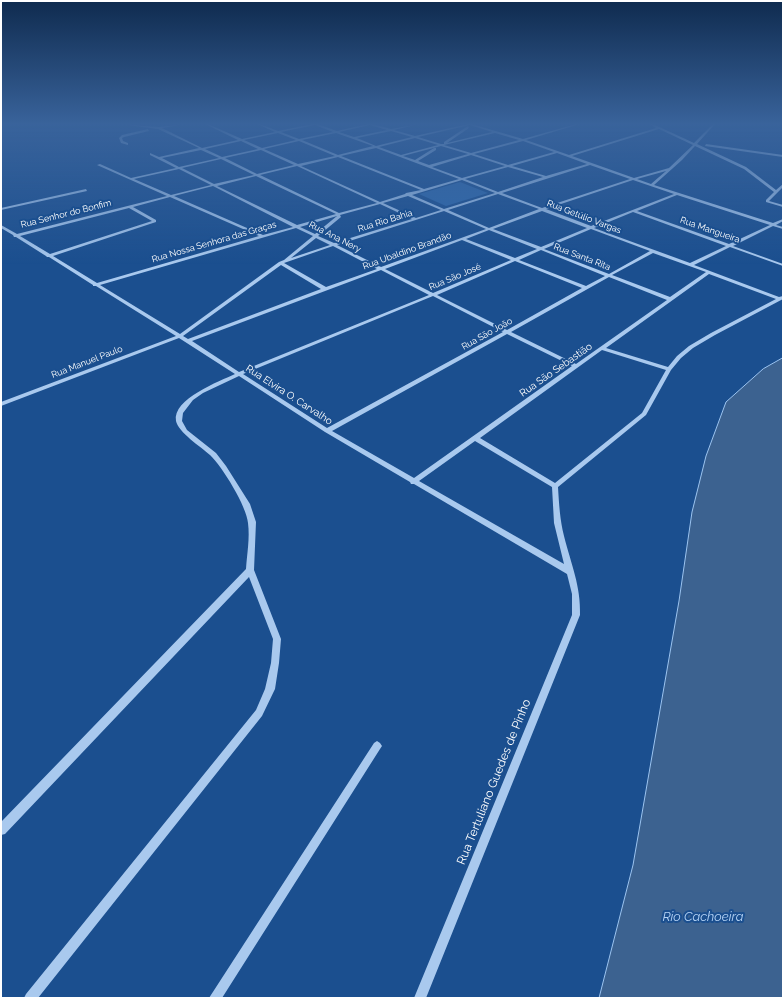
<!DOCTYPE html>
<html>
<head>
<meta charset="utf-8">
<style>
	body { margin:0 }
	#map { position:relative; width:784px; height:999px; overflow:hidden; background:#1b4f8f; font-family:Raleway,sans-serif }
	canvas { display:block }
	.frame { position:absolute; inset:0; border:2px solid #fff; pointer-events:none }
</style>
</head>
<body>
<div id="map">
<canvas width="784" height="999"></canvas>
<div class="frame"></div>
</div>
<script>
const ctx = document.querySelector('canvas').getContext('2d');
ctx.lineJoin = 'round';
function paint(path, color) {
  ctx.fillStyle = color;
  ctx.fill(path, 'evenodd');
}
function trace(path, color, width, dash) {
  ctx.strokeStyle = color;
  ctx.lineWidth = width;
  ctx.lineCap = dash ? 'butt' : 'round';
  ctx.setLineDash(dash || []);
  ctx.stroke(path);
}
function write(font, color, halo, rows, align = 'center') {
  ctx.font = font + ' Raleway,sans-serif';
  ctx.lineWidth = 4;
  ctx.setLineDash([]);
  ctx.textBaseline = 'middle';
  ctx.strokeStyle = halo;
  ctx.fillStyle = color;
  for (const [text, x, y, turn = 0] of rows) {
    ctx.save();
    ctx.translate(x, y);
    ctx.rotate((+turn || 0) * Math.PI / 180);
    ctx.textAlign = isNaN(turn) ? turn : align;
    if (halo) ctx.strokeText(text, 0, 0);
    ctx.fillText(text, 0, 0);
    ctx.restore();
  }
}
const green = new Path2D(`
	M460 182 488 193 446 206 419 194Z`);
const water = new Path2D(`
	M783 358V998H599L633 865 679 601 692 512 706 456 726 402 763 369Z`);
const minor = new Path2D(`
	M120 124 159 127 185 124 162 128 202 148 238 140 205 124H208L242 139 275 132 257 124H260L278 131 312 124H318L337 131 367 124H373L391 129 419 124 394 130 415 136 468 124H472L523 139 576 124H580L526 140 569 155 656 128 650 124H653L694 143 713 124H715L697 144 746 167 776 190 783 184V187L769 201 783 205V207L766 202V200L774 192 744 169 695 146 682 160 654 185 773 223 783 219V221L776 225 783 227V229L773 226 733 246 783 264V266L730 247 694 265 779 297 783 296V299L715 335 693 348 681 358 671 370 646 415 558 487C559 504 560 520 564 536 571 564 581 586 580 615L426 998H414L572 615V594L567 574 414 484H411L410 482 325 432 239 376 203 393 193 400 183 413 182 421 187 430 216 453 226 466 250 504 256 522 254 570 281 639 279 663 275 689 262 716 38 998H24L26 994 256 710 265 689 271 663 273 639 249 577 5 834 1 835V822L246 569C247 554 250 538 248 523 247 507 222 466 210 455 201 447 178 432 176 421 172 399 220 381 235 374L179 338 1 406V402L176 336 96 286H93V285L49 257H47L46 256 16 237H14L13 235 1 228V225L17 234 167 196 97 165 100 164 131 178 176 168 150 155V153L159 157 199 148 158 129ZM315 125 333 132 299 139 281 132ZM370 125 387 130 354 137 339 132ZM470 125 492 132 447 143 469 128 468 126 444 142V144H441L418 137ZM659 129 693 145 669 168 634 178 572 156ZM391 131 412 137 376 146 357 138ZM278 133 296 140 262 148 244 140ZM336 133 373 146 338 155 302 140ZM495 133 519 140 471 153 444 145ZM415 138 438 145 401 155 379 147ZM241 141 258 149 222 157 205 149ZM299 141 335 156 298 164 264 149ZM523 141 554 152 508 165 474 154ZM441 146 468 154 429 165 418 161 436 150V148H434L415 160 403 156ZM376 148 459 179 424 189 341 156ZM201 150 219 158 179 167 162 158ZM261 150 294 165 257 174 225 158ZM557 153 587 164 546 176 512 166ZM471 155 505 166 462 178 432 167ZM338 157 421 190 406 193 405 194 380 202 301 166ZM221 159 254 175 214 184 182 168ZM590 165 630 179 542 208 502 193ZM297 166 377 203 339 213 260 175ZM508 167 543 177 498 192 465 179ZM179 169 211 185 171 195 134 179ZM666 171 651 184 637 179ZM256 176 336 214 297 225 217 186ZM462 180 495 193 444 209 412 195ZM633 180 674 194 591 226 546 209ZM213 186 293 227 263 235 174 196ZM498 194 539 209 489 228 448 210ZM677 195 770 225 729 244 637 211ZM408 196 441 210 416 218 383 203ZM170 197 259 236 97 283 53 256 156 222V220L133 207ZM380 204 412 219 334 243 318 236 341 217 340 215ZM129 208 152 221 50 254 20 236ZM444 211 486 229 381 267 337 245ZM542 211 587 228 541 247 493 229ZM633 212 726 246 690 263 594 228ZM337 216 315 234 300 227ZM296 228 313 236 284 260 279 262 180 334 100 285ZM591 229 650 251 609 274 544 249ZM489 230 537 249 515 258 466 239ZM316 238 330 245 291 258ZM462 240 511 260 433 293 385 269ZM333 246 377 269 326 287 284 263ZM541 250 605 276 586 286 519 260ZM653 253 706 272 670 297 612 275ZM515 261 582 288 507 330 437 295ZM281 265 321 289 188 339 183 336ZM381 270 429 295 239 372 192 341ZM709 274 776 299 711 333 689 346 677 356 668 367 606 348ZM609 277 667 300 576 364 511 332ZM433 296 503 332 327 428 243 374ZM507 334 572 366 414 478 332 431ZM602 350 666 370 642 413 555 483 480 438ZM475 441 552 487 554 523 564 564 419 481Z
	M148 129 149 131 124 137 122 138 123 141 128 143V145L121 143 119 138 122 135Z
	M706 144 783 155V157L705 146Z
	M86 189 87 191 1 210V208Z
	M377 741 380 743 382 746 380 749 222 998H209L374 743Z`);
const farStreetnames = [
	["Rua Senhor do Bonfim",66,214,-14],
	["Rua Getúlio Vargas",584,217,21],
	["Rua Rio Bahia",385,221,-17],
	["Rua Mangueira",710,230,19],
	["Rua Ana Nery",335,237,27],
	["Rua Nossa Senhora das Graças",214,242,-16],
	["Rua Ubaldino Brandão",407,251,-20],
	["Rua Santa Rita",582,257,21],
	["Rua São José",455,277,-23],
	["Rua São João",487,334,-29],
	["Rua Manuel Paulo",87,362,-21]
];
const streetNames = [
	["Rua São Sebastião",556,370,-35],
	["Rua Elvira O. Carvalho",289,395,33]
];
const nearStreetnames = [
	["Rua Tertuliano Guedes de Pinho",494,782,-68]
];
const nearWaternames = [
	["Rio Cachoeira",703,917]
];
paint(green, '#2e69ad');
paint(water, '#3c6290');
trace(water, '#9cc4f0', 1);
paint(minor, '#a9c9ee');
const sky = ctx.createLinearGradient(0, 0, 0, 264);
sky.addColorStop(0, '#0f2b4f');
sky.addColorStop(0.47, '#39639b');
sky.addColorStop(1, '#39639b00');
ctx.fillStyle = sky;
ctx.fillRect(0, 0, 784, 264);
write('9px', '#fff', '#1b4f8f', farStreetnames);
write('10px', '#fff', '#1b4f8f', streetNames);
write('12px', '#fff', '#1b4f8f', nearStreetnames);
write('italic 13px', '#b5d3f5', '#1b4f8f', nearWaternames);
</script>
</body>
</html>
